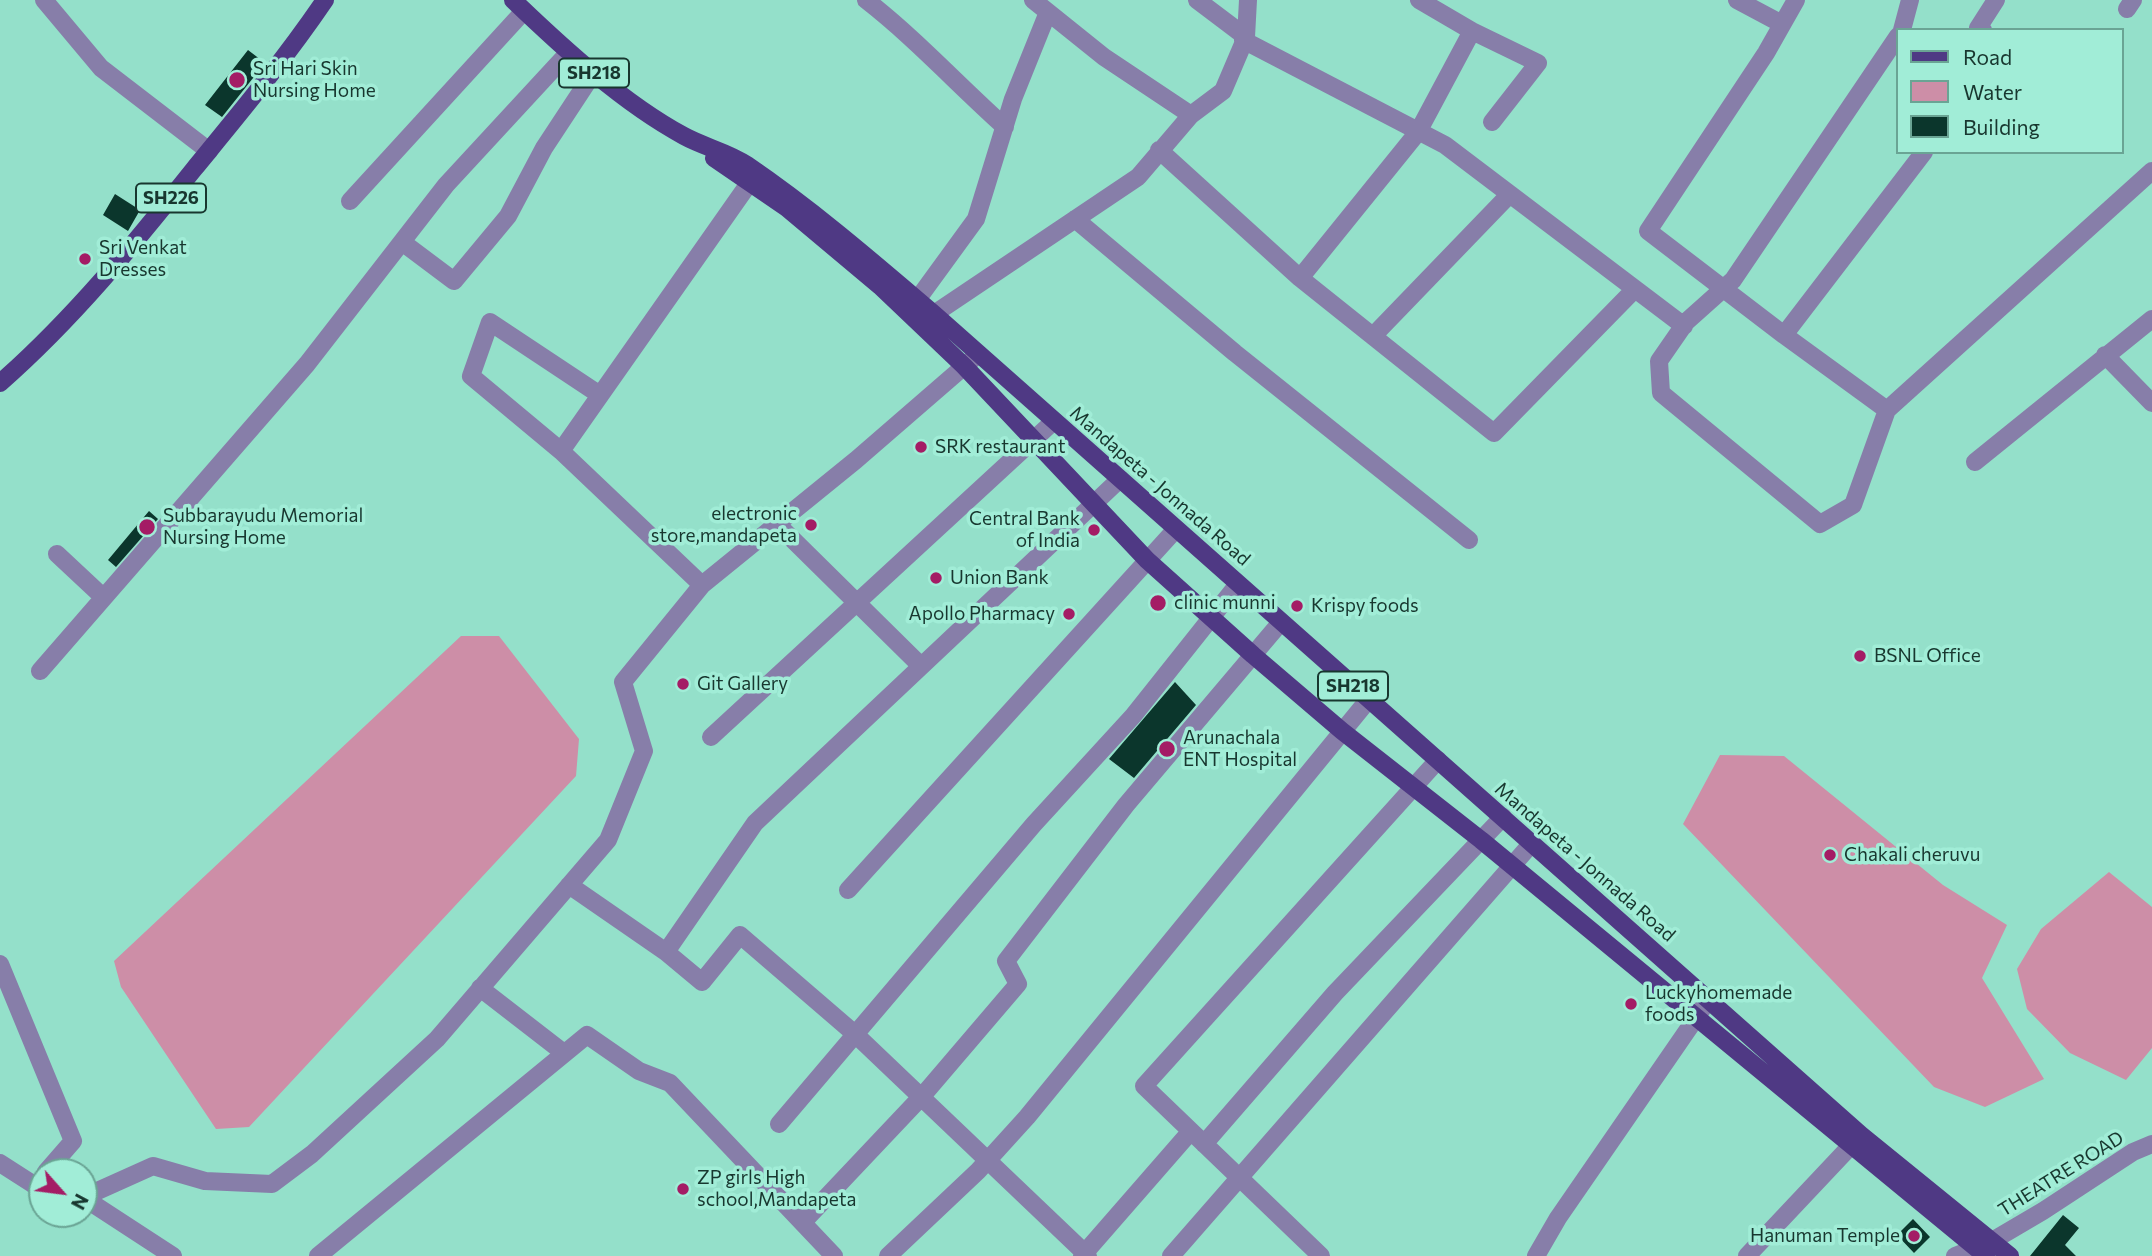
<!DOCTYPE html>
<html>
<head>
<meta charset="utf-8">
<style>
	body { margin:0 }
	#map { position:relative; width:2152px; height:1256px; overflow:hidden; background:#94e0ca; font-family:Commissioner,sans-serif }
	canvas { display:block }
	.legend { position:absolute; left:1896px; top:28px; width:228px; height:126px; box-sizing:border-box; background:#a1edd7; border:2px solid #6aa494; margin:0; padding:9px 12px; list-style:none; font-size:21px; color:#18372f }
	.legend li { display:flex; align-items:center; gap:14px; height:35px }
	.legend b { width:35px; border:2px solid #6aa494 }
	.north { position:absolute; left:28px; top:1158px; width:70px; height:70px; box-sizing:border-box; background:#a1edd7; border:2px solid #6aa494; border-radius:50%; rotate:118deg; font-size:19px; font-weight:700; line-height:28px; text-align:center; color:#18372f }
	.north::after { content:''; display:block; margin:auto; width:24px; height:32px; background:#a41c65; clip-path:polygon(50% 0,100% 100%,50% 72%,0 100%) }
</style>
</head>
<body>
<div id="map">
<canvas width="2152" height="1256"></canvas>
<ul class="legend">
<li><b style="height:9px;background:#4f3984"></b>Road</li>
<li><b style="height:19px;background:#cd8ea7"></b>Water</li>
<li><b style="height:19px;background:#0b362c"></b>Building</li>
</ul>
<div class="north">N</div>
</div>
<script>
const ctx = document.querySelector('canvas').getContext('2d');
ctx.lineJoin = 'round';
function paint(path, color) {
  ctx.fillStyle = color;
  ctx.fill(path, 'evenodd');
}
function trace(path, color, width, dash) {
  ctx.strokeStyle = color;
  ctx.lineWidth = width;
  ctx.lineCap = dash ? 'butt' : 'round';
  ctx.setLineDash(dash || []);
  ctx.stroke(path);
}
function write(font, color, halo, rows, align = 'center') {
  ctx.font = font + ' Commissioner,sans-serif';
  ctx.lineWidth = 7;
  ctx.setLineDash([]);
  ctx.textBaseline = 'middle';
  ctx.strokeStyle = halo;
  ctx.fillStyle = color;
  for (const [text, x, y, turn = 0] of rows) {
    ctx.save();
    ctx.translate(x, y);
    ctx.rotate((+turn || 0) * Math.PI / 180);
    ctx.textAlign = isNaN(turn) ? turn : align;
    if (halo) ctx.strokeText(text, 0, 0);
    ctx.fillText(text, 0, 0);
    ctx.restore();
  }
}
const water = new Path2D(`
	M461 636H499L579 739 576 776 249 1127 216 1129 121 987 114 961Z
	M1720 755 1784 756 1943 885 2007 925 1982 978 2044 1079 1985 1107 1934 1087 1683 824Z
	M2109 872 2152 907V1048L2126 1080 2070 1053 2027 1009 2017 969 2041 929Z`);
const building = new Path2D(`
	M248 50 265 63 222 117 205 105Z
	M115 194 140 210 128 231 103 215Z
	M149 511 158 519 116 567 108 560Z
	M1175 682 1196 705 1134 778 1109 759Z
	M2063 1215 2079 1228 2065 1245 2076 1256H2030Z
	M1913 1219 1930 1237 1914 1253 1897 1235Z`);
const minor = new Path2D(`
	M44 0 101 68 209 151
	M866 0C915 38 958 85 1005 127
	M1033 0 1104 57 1191 115
	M1197 0 1246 37
	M1737 0 1782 24
	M2127 9 2133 0
	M1902 30 1910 0
	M1983 30 1978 28 1996 0
	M1472 31 1538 63 1492 122
	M1898 36 1733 280 1686 322 1659 361 1661 393 1820 524 1853 505 1887 410 2152 171
	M1243 40 1445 145 1684 326
	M1159 150 1300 278 1418 132 1472 31 1419 0
	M757 172 561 451 702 585 856 460 976 356
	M350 201 524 11
	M1075 219 1235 353 1469 540
	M402 242 454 281 508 216 544 148 594 72
	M1300 278 1494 433 1635 289
	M917 300 976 219 1013 99 1048 12
	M934 314 1138 177 1191 115 1223 91 1246 37 1248 0
	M1784 335 1648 231 1766 53 1796 0
	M1373 336 1510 194
	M2105 355 2152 403
	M1887 410 1784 335 1924 152
	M561 451 471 376 490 322 600 395
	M1975 462 2152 319
	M777 524 921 666
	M57 554 103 597
	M40 671 307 364 446 185 568 53
	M711 737 1054 421
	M569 885 666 952 755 823 1120 479
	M848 890 1176 529
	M666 952 702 982 740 935 855 1034 1088 1256
	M0 964 73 1141 46 1172
	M480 988 564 1053
	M779 1124 1034 824 1133 716 1238 584
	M1204 1144 1335 993 1503 817
	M0 1163 42 1190
	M84 1197 153 1166 205 1181 272 1184 312 1154 437 1039 608 840 644 751 623 682 702 585
	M84 1198 173 1256
	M803 1222 924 1094 1018 984 1006 961 1126 805 1281 622
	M318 1256 587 1035 639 1071 670 1083 834 1256
	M888 1256 978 1171 1027 1117 1369 699
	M1082 1256 1191 1131
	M1171 1256 1532 843
	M1321 1256 1144 1086 1438 760
	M1536 1256 1558 1218 1709 999
	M1747 1256 1860 1136
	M1955 1256 1992 1241 2043 1211 2133 1152 2152 1144`);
const major = new Path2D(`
	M513 0C563 48 623 103 684 136 704 147 728 152 747 165 813 210 873 262 934 314L1861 1135 2010 1256
	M714 158 787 208 880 286 964 366 1147 560 1253 655 1342 731 1481 840 1986 1256
	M0 383C73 319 134 244 194 169 239 114 285 59 325 0`);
const markers = [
	[237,80,9,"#a41c65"],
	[85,259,7,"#a41c65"],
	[921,447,7,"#a41c65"],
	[811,525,7,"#a41c65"],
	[147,527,9,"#a41c65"],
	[1094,530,7,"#a41c65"],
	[936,578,7,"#a41c65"],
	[1158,603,9,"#a41c65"],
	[1297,606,7,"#a41c65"],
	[1069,614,7,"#a41c65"],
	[1860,656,7,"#a41c65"],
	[683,684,7,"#a41c65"],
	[1167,749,9,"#a41c65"],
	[1830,855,7,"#a41c65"],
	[1631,1004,7,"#a41c65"],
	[683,1189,7,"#a41c65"],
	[1914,1236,7,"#a41c65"]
];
const shields = [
	[594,73,70],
	[171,198,70],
	[1353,686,70]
];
const shieldNames = [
	["SH218",594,73],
	["SH226",171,198],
	["SH218",1353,686]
];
const poiNames = [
	["Sri Hari Skin",253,69],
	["Nursing Home",253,91],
	["Sri Venkat",99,248],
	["Dresses",99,270],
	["SRK restaurant",935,447],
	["electronic",797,514,"right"],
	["store,mandapeta",797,536,"right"],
	["Subbarayudu Memorial",163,516],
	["Nursing Home",163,538],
	["Central Bank",1080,519,"right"],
	["of India",1080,541,"right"],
	["Union Bank",950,578],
	["clinic munni",1174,603],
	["Krispy foods",1311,606],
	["Apollo Pharmacy",1055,614,"right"],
	["BSNL Office",1874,656],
	["Git Gallery",697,684],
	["Arunachala",1183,738],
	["ENT Hospital",1183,760],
	["Chakali cheruvu",1844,855],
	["Luckyhomemade",1645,993],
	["foods",1645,1015],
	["ZP girls High",697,1178],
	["school,Mandapeta",697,1200],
	["Hanuman Temple",1900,1236,"right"]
];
const streetNames = [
	["Mandapeta - Jonnada Road",1160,486,41],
	["Mandapeta - Jonnada Road",1585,862,41],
	["THEATRE ROAD",2061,1174,-32]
];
paint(water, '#cd8ea7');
paint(building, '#0b362c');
trace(minor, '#877ea9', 18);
trace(major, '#4f3984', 18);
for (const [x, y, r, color] of markers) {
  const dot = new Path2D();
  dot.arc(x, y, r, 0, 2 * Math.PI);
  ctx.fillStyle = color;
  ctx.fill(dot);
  trace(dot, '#a1edd7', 2.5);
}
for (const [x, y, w] of shields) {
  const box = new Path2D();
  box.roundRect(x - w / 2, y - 14.5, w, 29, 5);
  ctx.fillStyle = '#a1edd7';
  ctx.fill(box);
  trace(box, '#18372f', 2);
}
write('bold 18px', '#18372f', null, shieldNames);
write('19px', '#18372f', '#a1edd7', poiNames, 'left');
write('19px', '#18372f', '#a1edd7', streetNames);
</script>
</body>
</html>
